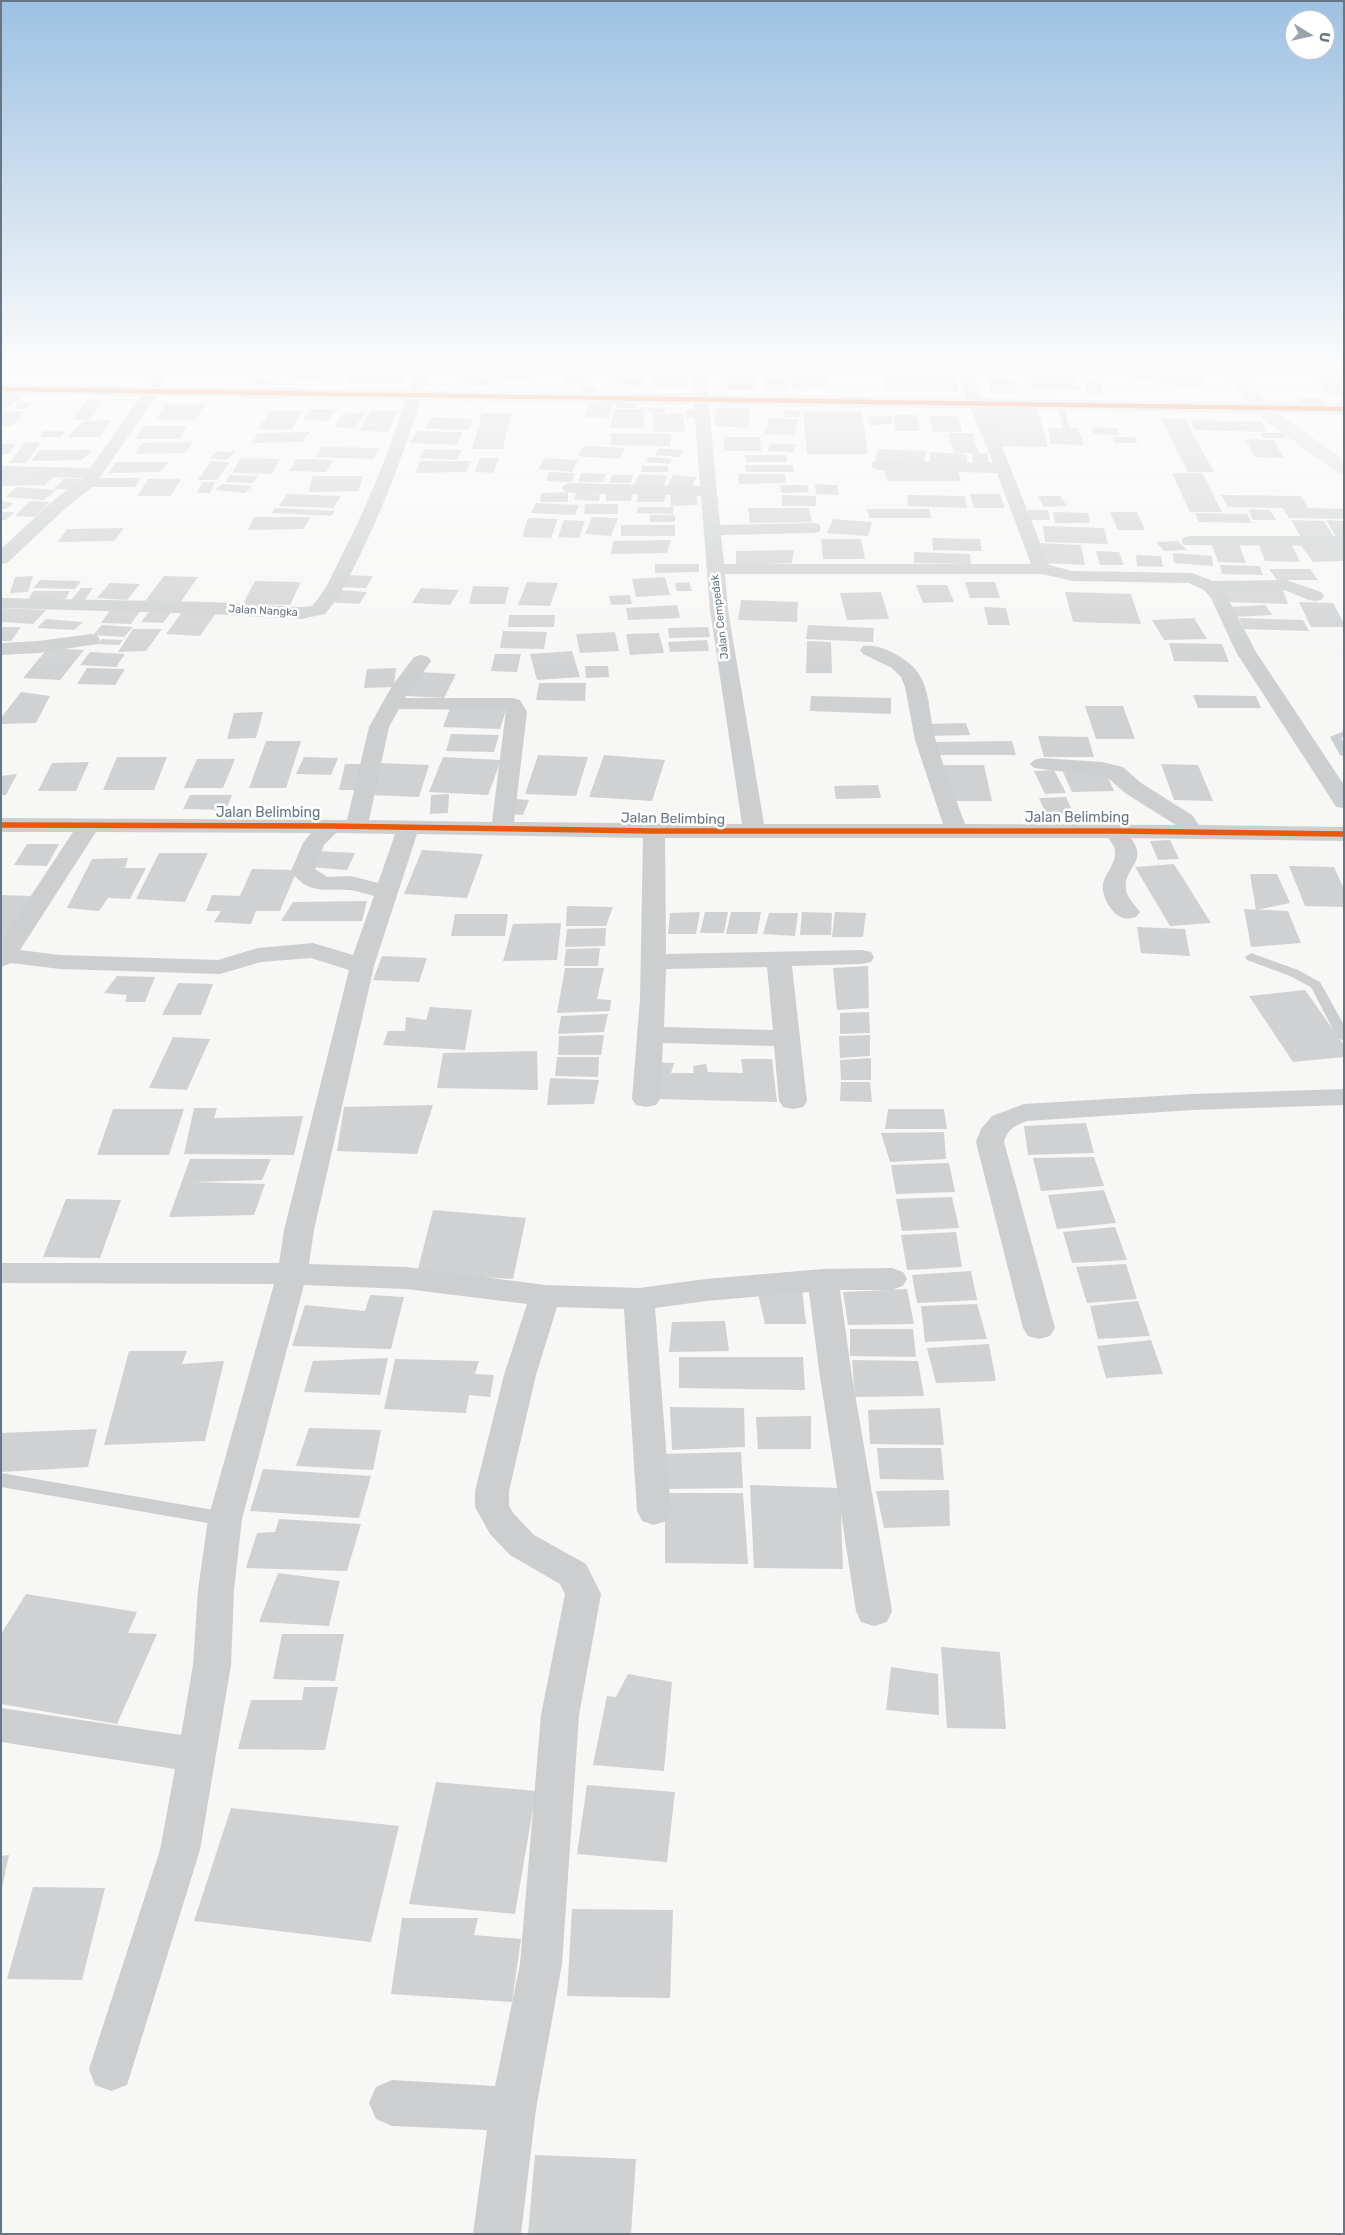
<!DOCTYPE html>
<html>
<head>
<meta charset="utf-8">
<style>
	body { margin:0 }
	#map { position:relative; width:1345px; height:2235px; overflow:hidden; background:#f7f7f6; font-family:Rubik,sans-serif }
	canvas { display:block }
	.frame { position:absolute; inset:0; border:2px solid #677685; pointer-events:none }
	.north { position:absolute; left:1285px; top:10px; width:50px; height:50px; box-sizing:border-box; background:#fff; border:1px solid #c2c8ce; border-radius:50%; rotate:99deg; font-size:14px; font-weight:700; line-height:20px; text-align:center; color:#677685 }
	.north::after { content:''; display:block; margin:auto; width:18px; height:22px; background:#99a3ad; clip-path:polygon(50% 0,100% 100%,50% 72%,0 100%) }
</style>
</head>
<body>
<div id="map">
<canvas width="1345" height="2235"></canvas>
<div class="frame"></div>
<div class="north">U</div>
</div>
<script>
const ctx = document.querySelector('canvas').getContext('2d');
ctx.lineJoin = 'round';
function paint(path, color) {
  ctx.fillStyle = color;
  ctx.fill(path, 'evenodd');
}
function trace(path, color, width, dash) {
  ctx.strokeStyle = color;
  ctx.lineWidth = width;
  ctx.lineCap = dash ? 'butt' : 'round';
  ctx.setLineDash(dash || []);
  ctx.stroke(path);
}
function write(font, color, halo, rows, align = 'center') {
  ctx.font = font + ' Rubik,sans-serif';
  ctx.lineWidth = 5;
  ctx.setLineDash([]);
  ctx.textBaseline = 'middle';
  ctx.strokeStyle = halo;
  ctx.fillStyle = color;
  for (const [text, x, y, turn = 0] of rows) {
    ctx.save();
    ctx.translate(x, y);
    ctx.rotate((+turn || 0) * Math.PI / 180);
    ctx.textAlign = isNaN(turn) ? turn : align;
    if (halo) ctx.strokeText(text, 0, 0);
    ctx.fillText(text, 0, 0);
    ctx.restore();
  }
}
const building = new Path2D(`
	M42 364H63L55 374H33Z
	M65 364H84L76 376H57Z
	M304 364H346L337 382 294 381Z
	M358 364H381L412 365 401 384 346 383Z
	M503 364H533L529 380H502Z
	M656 364H689L686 386H652Z
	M912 364H953L954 368H912Z
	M976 364H1017L1016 374 979 373Z
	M1144 364H1156L1212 373 1196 389 1129 378Z
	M1309 364H1338L1344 374V394L1326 393Z
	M1059 366 1073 367 1072 372 1058 371Z
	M728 367 757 368 756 390H727Z
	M791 369H805L807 390H793Z
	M620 370H638L636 375H618Z
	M806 370H824L827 386H808Z
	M566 372H586L585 383 563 384Z
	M883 373 955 374 959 392 885 391Z
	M1029 373 1075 374 1080 390 1033 389Z
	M465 376 496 378 491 385 459 384Z
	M258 377 275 378 269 386 252 385Z
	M616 377 647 378 643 386 612 385Z
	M765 377 786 378 785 391 764 390Z
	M988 377 1015 378 1018 394H991Z
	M1084 382H1101L1103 395H1088Z
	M583 387H599L597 393 581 392Z
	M7 393 26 394 7 408 1 407V397Z
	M1296 397 1321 398 1324 405 1299 404Z
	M87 400 104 401 89 420H72Z
	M18 403H32L28 409H13Z
	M589 403H612L609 418 584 417Z
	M616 403H638L637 408H615Z
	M165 404H205L196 420H156Z
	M648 408H665V413H648Z
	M716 408H750L748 428 715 426Z
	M983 408H1037L1048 447 997 446Z
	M310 409H335L328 421 303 420Z
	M614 409H645L643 428H610Z
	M271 410H303L291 430 258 429Z
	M371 410 398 411 387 432 359 431Z
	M686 410H697L696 418H686Z
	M784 410H800V417H785Z
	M1 411H25L13 426H1Z
	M803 411 862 412 868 454H807Z
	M344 412 365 413 355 428 334 427Z
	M482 413H511L503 449H472Z
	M683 413 685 432H654L652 414Z
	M893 415H917L920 431H896Z
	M890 416 893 424 870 425 867 417Z
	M929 416H958L962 432H933Z
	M431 417 473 419 468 430 425 429Z
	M769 418 798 419 794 435 765 434Z
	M1161 419H1185L1214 472H1188Z
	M112 420 100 437H68L83 421Z
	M1191 420 1262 422 1266 432 1194 430Z
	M143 426H187L180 439H135Z
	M1092 427 1117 428 1119 435 1094 434Z
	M1048 428H1078L1084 445 1051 444Z
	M44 431H66L61 437H39Z
	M417 431 463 432 456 445 410 443Z
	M310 432 302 442 252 443 258 433Z
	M612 433 671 434 670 446 610 445Z
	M948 433H972L979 453H987L989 463H973L972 453H954Z
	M1260 433H1283L1286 438H1263Z
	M724 437H760L761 451H724Z
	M1112 437H1134L1138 443H1115Z
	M1245 439 1273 440 1284 458 1255 457Z
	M26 442H42L26 463H9Z
	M193 442 185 453 134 454 142 443Z
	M770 443 796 444 794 452 768 451Z
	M1 444H16L9 454H1Z
	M584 446 625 448 620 459 578 456Z
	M322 447 380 448 374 459 315 457Z
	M659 448 684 450 680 457 655 455Z
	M425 449 462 450 457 460 419 458Z
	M878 449 926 451 924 464 875 462Z
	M40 450H92L82 460 31 461Z
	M218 451 235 452 227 460 210 458Z
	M930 452 967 454V465L930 464Z
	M745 455H786L787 462H746Z
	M649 457 673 459 670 464 646 462Z
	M241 458 280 459 272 474 232 473Z
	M480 458H499L493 473 474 472Z
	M545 458 578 460 572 472 538 469Z
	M297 459 334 460 326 472 289 471Z
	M211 461 230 462 217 480H198Z
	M420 461H472L466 472 415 473Z
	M116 462H169L160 472 108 473Z
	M745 465H793L794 472H746Z
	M642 466H668V472H641Z
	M884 468H957L961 481H887Z
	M549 472 575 473 572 482 546 481Z
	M581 473 606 474 603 482H578Z
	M1172 473H1202L1222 512H1190Z
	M56 474 45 485 1 486V476Z
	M639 474 668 476 663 487 634 485Z
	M738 474H785L786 483 739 484Z
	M230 475 258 476 253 483 225 482Z
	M612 475H633L631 483H609Z
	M673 475 697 477 691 488 667 486Z
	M313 476H363L358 491 308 492Z
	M64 478 83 479 73 490 54 489Z
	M98 478H140L135 487H92Z
	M148 479H181L171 496H138Z
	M202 482H215L210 493H197Z
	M222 484 252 486 245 493 215 490Z
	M815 484 837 485 839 495 816 494Z
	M779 485H807L809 492 782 493Z
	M17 487 56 490 44 500 5 497Z
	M568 492V502H540L541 493Z
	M696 492 698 505 671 506 670 493Z
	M576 493 600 494 599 501 574 500Z
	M606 493H632L631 501H606Z
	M639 493 666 494 664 502H636Z
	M287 494 341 496 333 508 279 506Z
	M970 494H1000L1005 508H974Z
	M782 495 816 496V506H782Z
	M907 495 965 496 967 508 908 506Z
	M1221 495 1301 496 1308 508 1344 509V519L1289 518 1283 508 1228 507Z
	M1038 496H1060L1067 506 1044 507Z
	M1 501 14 503 7 509H1Z
	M30 501 50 502 35 517 15 516Z
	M536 503 579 505 575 515 531 513Z
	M585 504H618V514H584Z
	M638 507H674L673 514 637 513Z
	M275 508 335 511 331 516 272 513Z
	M748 508H809L812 522 750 523Z
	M867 509H929L932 518H869Z
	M1248 509 1270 510 1276 520H1253Z
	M1028 510H1048L1050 520H1030Z
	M1 512H15L6 520H1Z
	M1053 512 1088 513 1090 523H1055Z
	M1110 512H1137L1145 530H1118Z
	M1195 513 1247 514 1252 523 1199 522Z
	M650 515H675V522H650Z
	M254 517H311L303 529 248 530Z
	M592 517 618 518 611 536 585 534Z
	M528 518 558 519 551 538 522 537Z
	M833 519 872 522 868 536 827 533Z
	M564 520 585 521 579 538 558 537Z
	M1291 520 1324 521 1334 537 1300 536Z
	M1326 520 1343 521 1344 538H1337Z
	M621 525H675V536H621Z
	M1043 526 1104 528 1108 544 1045 542Z
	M124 528 114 541 58 542 67 529Z
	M932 538 980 539 982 551 933 550Z
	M821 539H861L865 559H823Z
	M671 540 667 553 611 554 613 541Z
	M1178 541 1187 550 1164 551 1156 542Z
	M1258 542 1291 543 1300 562 1265 561Z
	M1041 543 1081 545 1085 565 1043 563Z
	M1211 543 1239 544 1246 563 1218 562Z
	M1344 543V561L1313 562 1300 544Z
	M794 550 792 563 736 565V551Z
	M1096 551 1119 552 1124 565H1100Z
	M914 552 970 554 971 564 914 563Z
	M1173 553 1212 556 1213 566 1174 563Z
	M1136 555 1161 556 1163 567 1137 566Z
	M655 564H699V572L655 573Z
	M1220 565 1260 566 1263 575 1222 574Z
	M1269 569H1310L1318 580H1277Z
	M344 575 373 576 366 588 338 587Z
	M33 576 28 592 10 593 15 577Z
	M164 576 198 577 180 603 145 601Z
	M665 577 670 595 636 597 632 579Z
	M40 580 81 581 75 589 33 588Z
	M255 581 301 582 290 605 243 604Z
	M527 582 558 583 550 606 518 605Z
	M689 582 692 591H677L675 583Z
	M965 582H995L1000 598H970Z
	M110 583 140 584 127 600 97 598Z
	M916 585H947L954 602 923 603Z
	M473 586 509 587 505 604H469Z
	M1221 587 1283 590 1288 604 1225 602Z
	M81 588H93L84 601 71 600Z
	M421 588 459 590 450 605 412 603Z
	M336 590 367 592 359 604 327 602Z
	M33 591H70L66 599 28 600Z
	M881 592 889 619 847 620 840 593Z
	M1065 592 1131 594 1141 624 1073 622Z
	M630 595 632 604 611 605 609 596Z
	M741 600 798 602 797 622 738 620Z
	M1299 602 1333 603 1344 623V627H1311Z
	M677 605 680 618 628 620 626 608Z
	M1265 605 1273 615 1234 617 1226 607Z
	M113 606 143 607 131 624 101 623Z
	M984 607 1006 608 1010 625H988Z
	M1 608 46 610 33 624 1 622Z
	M151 609 173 610 163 623 141 622Z
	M183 611 216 613 200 636 166 634Z
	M509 615H555L554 627H508Z
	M1194 618 1207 639 1164 640 1152 620Z
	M1239 618 1303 620 1309 631 1244 629Z
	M46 619 83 622 74 630 37 628Z
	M102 625 133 627 124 637 93 635Z
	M808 625 874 628 873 642 806 639Z
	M1 627H21L11 641H1Z
	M708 627 710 637 669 638 668 628Z
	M133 629H162L146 651 118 652Z
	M503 631 547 632 544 649 500 648Z
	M615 632 619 651 580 653 576 634Z
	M659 633 664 653 630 655 626 634Z
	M102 639 123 640 119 645 97 644Z
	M707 640 709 651 670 652 668 642Z
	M807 641 831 642 832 673H806Z
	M1169 643 1222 644 1229 662 1174 661Z
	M48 648 84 650 60 680 23 678Z
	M572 651 580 677 537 680 530 654Z
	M90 652 125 654 116 667 80 665Z
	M495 654H521L517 672 491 671Z
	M585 666H608L609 677 586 678Z
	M87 668 125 669 115 685 77 684Z
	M396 668 394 687 364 688 367 669Z
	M419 672 456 674 444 698 406 696Z
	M539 683H586L585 701 536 700Z
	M21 692 50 696 36 723 1 724V718Z
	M1193 695 1256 696 1261 708H1198Z
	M811 696 891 698V714L810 711Z
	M1085 706H1123L1135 739H1096Z
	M450 708 506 710 500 729 443 727Z
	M263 712 256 738 227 739 234 713Z
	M966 723 970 735 930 736 927 724Z
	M451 734 499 735 494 752 446 751Z
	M1038 736 1088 737 1094 757H1044Z
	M266 741H301L286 788H249Z
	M1012 741 1016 755H936L932 742Z
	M538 755 588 757 576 796 525 794Z
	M604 755 665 760 652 801 589 797Z
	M117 757H167L154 790H103Z
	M304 757 338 758 331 775 296 774Z
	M443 757 501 760 488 795 429 792Z
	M197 759H235L223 788H184Z
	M89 762 76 791H38L52 763Z
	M379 763 429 765 419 797 368 795Z
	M345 764H361L356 790H339Z
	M1161 764 1198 765 1213 801 1174 800Z
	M944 765H984L992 801H950Z
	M1054 770 1066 793 1045 794 1034 771Z
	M1105 771 1114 791 1072 792 1063 772Z
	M17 774 6 795H1V776Z
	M878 785 881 798 836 799 834 786Z
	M449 794 448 813 430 814 431 795Z
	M190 795H232L226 810 183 809Z
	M1066 797 1073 813 1046 814 1039 798Z
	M515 799 529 800 523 815 508 814Z
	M1170 840 1179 859 1158 860 1150 841Z
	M27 844H59L47 866 14 865Z
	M422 850 483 854 467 898 404 894Z
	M317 851 355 853 347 870 309 867Z
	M159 853H208L185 902 136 899Z
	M128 858 125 868H146L130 899 108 898 99 911 67 908 92 859Z
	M1174 864 1211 923 1170 926 1135 867Z
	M1289 866 1334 867 1344 889V907L1305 906Z
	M252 869 297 870 280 911H256L251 924 214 922 221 911H206L212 895 240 896Z
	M1250 874H1277L1290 903 1256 910Z
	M1 895 31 896 7 939H1Z
	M367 901 362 921H281L293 902Z
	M567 906 613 907 606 926H566Z
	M1244 909 1288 911 1301 943 1251 947Z
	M700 912 696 934H668L670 913Z
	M705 912H728L724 933H700Z
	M731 912H761L757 934H726Z
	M802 912 832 913 831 935H800Z
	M835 912 866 913 863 937H832Z
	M769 913H798L795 936 763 934Z
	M455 914H508L505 936H451Z
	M561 923 557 960 503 961 513 924Z
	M1137 927 1185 929 1190 956 1141 953Z
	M606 928 605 946 565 947 567 929Z
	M600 948 598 966H564L566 949Z
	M382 956 427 958 419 982 373 980Z
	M868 966 869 1008 837 1010 833 968Z
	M565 968H604L597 999 611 1000 610 1011 557 1013Z
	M117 976 155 977 145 1002H125L127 995 104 993Z
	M178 983 213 984 201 1015H162Z
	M1305 990 1344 1045V1057L1293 1062 1249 996Z
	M430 1007 472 1010 465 1050 383 1045 388 1031H405L406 1017 426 1020Z
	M869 1012 870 1033 840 1034V1013Z
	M608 1014 604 1032 558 1034 561 1016Z
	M604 1035 601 1055H558L559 1036Z
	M870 1035V1056L840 1058 839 1036Z
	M173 1037 210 1039 187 1090 149 1088Z
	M537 1051 538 1090 437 1088 443 1053Z
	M557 1057H599L598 1077 555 1076Z
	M871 1058V1080H841L840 1060Z
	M741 1059H772L777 1102 655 1099 654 1062 674 1063 671 1073H694L693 1066 706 1064 708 1072 743 1073Z
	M550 1078 599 1080 594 1104 547 1105Z
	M841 1082H870L872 1102 840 1101Z
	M433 1105 417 1154 337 1151 344 1107Z
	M194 1108H217L214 1118 303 1116 294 1155 184 1154Z
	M113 1109H184L169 1155H97Z
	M888 1109H944L947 1129H885Z
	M1086 1123 1094 1153 1028 1155 1024 1126Z
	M944 1132 946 1159 890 1162 881 1133Z
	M1094 1157 1104 1186 1041 1191 1033 1158Z
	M190 1159H271L262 1180 193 1182 265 1184 254 1215 169 1217Z
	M949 1163 955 1192 896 1194 891 1165Z
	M1104 1190 1116 1223 1057 1229 1048 1195Z
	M952 1197 959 1228 902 1231 896 1199Z
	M66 1199 121 1200 100 1258 43 1257Z
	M433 1210 526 1218 513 1279 417 1273Z
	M1115 1227 1127 1260 1072 1263 1063 1232Z
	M956 1232 962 1267 907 1270 901 1235Z
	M1126 1264 1137 1299 1087 1303 1076 1267Z
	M971 1271 977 1300 917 1303 912 1275Z
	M802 1289 806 1324H765L757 1290Z
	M907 1289 914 1324 848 1325 843 1292Z
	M370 1295 404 1297 391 1349 292 1346 305 1305 365 1311Z
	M1138 1301 1150 1336 1098 1339 1090 1306Z
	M977 1304 987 1339 925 1342 921 1306Z
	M725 1321 729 1351 669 1352 672 1322Z
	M850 1329H913L916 1357 850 1356Z
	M1151 1340 1163 1374 1106 1378 1097 1346Z
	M989 1344 996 1381 936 1383 927 1348Z
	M129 1351H187L182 1364 224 1361 205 1441 104 1445Z
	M679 1357H803L805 1390 679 1388Z
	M388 1358 380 1395 304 1392 313 1361Z
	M395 1359 479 1361 475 1374 494 1375 490 1397 469 1395 466 1413 384 1409Z
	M852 1360 918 1361 924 1396 855 1397Z
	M670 1407 744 1408 745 1447 672 1450Z
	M940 1408 944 1445 870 1444 868 1410Z
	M811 1416V1449H758L756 1417Z
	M309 1428 381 1430 373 1470 296 1466Z
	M97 1429 88 1467 1 1472V1433Z
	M877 1448H941L944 1480 880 1479Z
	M741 1452 743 1488 664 1489 660 1454Z
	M263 1469 371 1476 359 1518 250 1511Z
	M750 1485 840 1488 843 1569 754 1568Z
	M949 1490 950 1526 884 1528 876 1491Z
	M665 1493H743L748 1564 665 1563Z
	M279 1519 361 1524 347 1571 246 1568 257 1533 275 1532Z
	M278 1573 340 1581 329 1626 259 1622Z
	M26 1594 137 1612 128 1633 157 1634 117 1724 1 1704V1634Z
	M282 1634H344L335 1681 273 1679Z
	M941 1647 1000 1652 1006 1729 947 1728Z
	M891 1667 938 1674 939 1715 886 1710Z
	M628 1674 672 1682 664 1771 593 1765 607 1696 616 1697Z
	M304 1687H338L325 1750 238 1749 251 1700H302Z
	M436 1782 536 1791 515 1914 409 1904Z
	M587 1785 675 1792 667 1862 577 1854Z
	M231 1808 399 1826 371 1942 194 1921Z
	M9 1855 2 1888H1V1856Z
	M33 1887 105 1888 82 1980 7 1979Z
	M572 1909 673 1910 670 1998 567 1996Z
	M402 1918H478L474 1935 521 1939 512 2002 391 1994Z
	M535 2155 636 2159 631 2234H528Z`);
const lane = new Path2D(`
	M1001 402H1007L1012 417 999 421 1002 432 998 434 994 432 991 420 1004 416Z
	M1056 403 1063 405 1070 429 1063 427Z
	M1344 731V737L1341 738 1344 743V756L1340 755 1330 737Z
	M1251 953 1298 970 1320 982 1344 1025V1041L1337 1037 1311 987 1290 976 1247 960 1245 957Z
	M1 1473 225 1512 231 1514 234 1519 231 1524 225 1526 1 1487Z`);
const street = new Path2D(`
	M161 364H175L159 392 94 486 68 506 7 563 1 564V549L56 498 84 478 1 476V466L90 468 145 391Z
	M418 364H432C412 429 390 494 360 555 350 575 340 597 325 614L301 619 210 614 1 608V598L210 602 301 607 312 606C326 591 334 571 343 553 374 493 397 429 418 364Z
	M691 364H705L720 525 813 523 819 524 821 528 819 532 813 533 721 535 724 564H1031L997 473 879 470 873 468 871 465 873 462 879 460 993 463 953 364H967L985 404 1049 565 1073 571 1192 573 1213 581 1286 580 1321 592 1324 596 1321 600 1315 601 1309 600 1284 590 1224 591 1256 652 1344 785V808L1336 807 1333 802 1236 652 1211 598 1204 590 1189 583 1073 581 1042 574H725L728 610 764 824H943L915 740 905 687 901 677 892 668 863 654 860 650 863 646C879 642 911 660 919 674 931 693 929 719 936 741 944 769 955 797 965 824L1176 825 1125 793 1107 777 1034 768 1030 764 1034 760 1041 758 1102 762 1123 767 1141 783 1192 815 1199 825 1344 827V841L1131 838C1149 863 1123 867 1126 889 1127 898 1135 905 1140 912L1136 917C1131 918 1126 920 1121 917 1111 913 1101 895 1103 884 1105 874 1114 866 1115 855 1116 848 1112 843 1108 838H665L666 954 862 950 871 952 874 957 871 962 862 964 792 966 807 1101 803 1107 793 1109 783 1107 779 1101 774 1046 663 1043 660 1099 656 1105 646 1107 636 1105 632 1099 640 999 643 838 417 834 374 966 314 1230 309 1264 406 1267 545 1285 639 1288 706 1279 823 1269 892 1268 903 1272 907 1279 903 1286 892 1290H840L851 1370 892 1611 887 1622 874 1626 861 1622 856 1611 819 1370 809 1292 706 1301 655 1308 671 1511 666 1521 654 1525 642 1521 637 1511 624 1309 557 1307 536 1375 509 1491V1506L514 1514 534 1535 586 1564 601 1594 579 1715 562 1964 536 2109 521 2234H473L487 2130 392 2126 376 2119 369 2103 376 2087 392 2080 495 2086 520 1964 541 1715 565 1594 560 1584 510 1555 490 1534 475 1507V1491L504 1375 527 1304 406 1289 304 1285 242 1519 234 1590 231 1665 200 1850 127 2085 111 2091 95 2085 89 2069 160 1850 175 1769 1 1742V1708L181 1735 193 1665 198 1590 208 1519 274 1284 1 1283V1263H279L284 1230 349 970 311 958 261 962 220 974 60 969 11 963 1 967V941L73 832H1V818L347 820 369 727 392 686 414 657 421 655 428 657 431 661 405 698H513L520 700 527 712 514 822 742 824 710 610 701 496 570 493 564 491 562 488 564 485 570 483 700 486ZM399 709 506 710 492 822 369 820 389 727ZM96 832 311 833 303 843 291 871C309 896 326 888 350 890 358 891 366 894 374 896L353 955 313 943 258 948 218 960 60 955 20 950ZM336 833 395 834 378 883 351 876 327 877 315 869 324 845ZM767 967 773 1030 664 1027 666 969Z
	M1190 536H1344V546L1184 545 1181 541 1184 537Z
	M91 634 98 636 100 640 98 644 38 653 1 655V643L38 641Z
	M1344 1089V1105L1192 1110 1027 1121C1014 1126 1008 1129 1004 1142L1055 1328 1050 1336 1039 1339 1028 1336 1023 1328 976 1142 981 1129 992 1116 1024 1104 1192 1094Z`);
const secondary = new Path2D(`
	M1 385 1344 405V413L1 393Z`);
const highway = new Path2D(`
	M1216 364H1231L1276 414 1344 461V473L1338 471 1266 420Z`);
const cyclewayFar1 = new Path2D(`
	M1 389 1344 409`);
const cycleway = new Path2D(`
	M1 825 330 826 654 831H1114L1344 834`);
const farStreetnames = [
	["Jalan Nangka",263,611,3],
	["Jalan Cempedak",720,617,-97]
];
const streetNames = [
	["Jalan Belimbing",268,813],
	["Jalan Belimbing",1077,818],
	["Jalan Belimbing",673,819,1]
];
paint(building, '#d0d1d2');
trace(secondary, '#d4d5d6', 2);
trace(highway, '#d4d5d5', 2);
paint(lane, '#cccecf');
paint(street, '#cccecf');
paint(secondary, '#e0e1e2');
paint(highway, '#e0e1e2');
trace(cyclewayFar1, '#e8590c', 4.5);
trace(cycleway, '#e8590c', 5.5);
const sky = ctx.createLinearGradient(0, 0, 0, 677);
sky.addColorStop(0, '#9dc1e2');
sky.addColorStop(0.54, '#fbfbfb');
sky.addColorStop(1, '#fbfbfb00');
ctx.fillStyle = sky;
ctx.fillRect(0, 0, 1345, 677);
write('11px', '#677685', '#fff', farStreetnames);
write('14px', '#677685', '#fff', streetNames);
</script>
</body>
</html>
